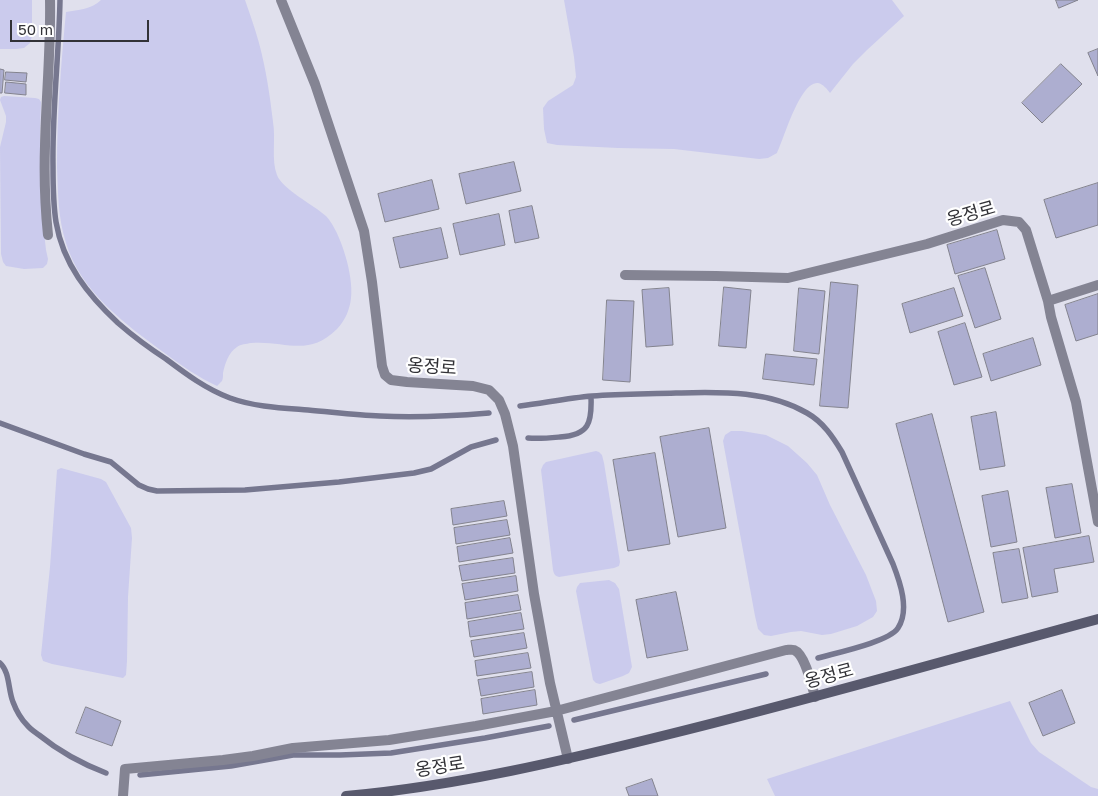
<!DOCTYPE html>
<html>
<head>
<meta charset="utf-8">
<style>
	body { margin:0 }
	#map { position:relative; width:1098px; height:796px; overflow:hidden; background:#e0e0ed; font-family:"Golos Text",sans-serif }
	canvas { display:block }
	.scale { position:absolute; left:10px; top:20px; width:139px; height:22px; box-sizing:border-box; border:2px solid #323237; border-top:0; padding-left:6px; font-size:15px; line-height:18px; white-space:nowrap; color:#323237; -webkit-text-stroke:4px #fff; paint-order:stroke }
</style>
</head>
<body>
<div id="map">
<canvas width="1098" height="796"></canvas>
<div class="scale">50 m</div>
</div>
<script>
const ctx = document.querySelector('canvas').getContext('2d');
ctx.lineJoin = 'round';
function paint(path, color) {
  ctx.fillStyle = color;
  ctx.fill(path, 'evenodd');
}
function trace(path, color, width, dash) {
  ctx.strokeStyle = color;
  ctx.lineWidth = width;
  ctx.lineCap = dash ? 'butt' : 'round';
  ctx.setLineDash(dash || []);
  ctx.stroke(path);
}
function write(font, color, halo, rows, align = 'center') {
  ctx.font = font + ' "Golos Text","Noto Sans KR",sans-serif';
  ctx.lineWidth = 4.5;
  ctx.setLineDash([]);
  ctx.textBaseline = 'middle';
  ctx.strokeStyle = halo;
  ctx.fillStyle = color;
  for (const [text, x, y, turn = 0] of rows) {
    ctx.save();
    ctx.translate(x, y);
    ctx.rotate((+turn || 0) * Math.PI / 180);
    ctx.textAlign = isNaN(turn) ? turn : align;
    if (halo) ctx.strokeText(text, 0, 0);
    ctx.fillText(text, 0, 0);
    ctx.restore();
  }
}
const green = new Path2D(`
	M0 0H32V36L30 43 24 48 16 49H0Z
	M101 0H245C250 14 255 29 259 43 266 69 270 96 273 122 276 138 271 160 277 175 282 189 314 205 326 216 341 232 354 277 351 298 350 309 345 321 337 329 308 358 285 340 251 343 246 344 241 344 237 347 228 353 225 364 223 373 223 376 223 379 222 381 221 382 218 385 217 386 198 377 182 366 166 354 126 325 80 291 66 243 58 218 58 193 57 167 57 115 61 64 66 12 78 10 92 9 101 0Z
	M564 0H892L904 16 867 50 853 64 830 93C827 89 823 84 818 83 800 81 784 139 777 153L768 158 759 159 674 149 618 148 557 145 547 143 544 129 543 108 548 101 573 85 576 77 574 57Z
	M4 96 35 98 39 99 41 102 40 137 41 205 46 250 48 259 47 264 43 268 24 269 6 266 3 262 1 254 0 147 6 122V116L0 100 1 97Z
	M731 431H742L766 435 788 446 807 463 817 475 830 505 866 575 876 601 877 611 873 617 857 626 831 634 822 635 801 631 791 632 771 636 764 635 758 629 755 616 723 441 725 435Z
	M596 451 599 452 602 455 604 463 620 562 619 566 614 568 559 577C555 576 554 574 553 570L541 470 543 465 546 462Z
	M61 468 101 479 106 482 131 528 132 538 128 597 127 661 126 675 123 678 52 664 43 661 41 655 50 567 57 470Z
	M609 580 615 583 619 589 632 667 629 673 623 676 600 684 596 683 593 680 576 591 577 587 580 583Z
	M1010 701 1031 743 1039 752 1091 787 1098 789V796H775L767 779Z`);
const stream = new Path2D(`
	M60 0C59 55 52 110 53 166 53 185 53 203 56 222 63 264 88 295 118 323 133 336 149 348 166 359 186 374 206 389 230 398 255 407 282 408 308 410 332 412 356 415 380 416 416 418 453 416 489 413
	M520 406C544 403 568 398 592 396 620 394 648 394 676 393 721 392 767 390 807 413 823 422 833 437 842 452L893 564C900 582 910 610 898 628 889 642 835 653 818 658
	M0 423 84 454 111 462 139 485 148 489 157 491 245 490 339 482 414 473 431 469 471 447 496 440
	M528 438C539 439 549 438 560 437 589 435 592 423 591 397
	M0 663C10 672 8 690 13 702 16 710 21 719 27 725 30 729 35 732 39 735 60 752 80 763 106 773
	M574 720 766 674
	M140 775 231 766 293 755H340L391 753 485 738 549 726`);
const building = new Path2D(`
	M1056 0H1078L1059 8Z
	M1098 49V76L1088 53Z
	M1061 64 1082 84 1042 123 1022 103Z
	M0 69 4 70 2 93H0Z
	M6 72 27 73 26 82 5 80Z
	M6 82 26 84V95L5 93Z
	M514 162 521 191 466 204 459 174Z
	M432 180 439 209 385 222 378 194Z
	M1098 183V225L1056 238 1044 200Z
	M532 206 539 238 515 243 509 211Z
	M499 214 505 245 460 255 453 224Z
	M441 228 448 258 400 268 393 238Z
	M997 230 1005 259 955 274 947 245Z
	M985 268 1001 319 975 328 958 276Z
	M831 282 858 285 848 408 820 406Z
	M724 287 751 290 746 348 719 346Z
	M669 288 673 345 646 347 642 290Z
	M799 288 825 291 819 354 794 351Z
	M954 288 963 316 910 333 902 304Z
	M1098 294V334L1076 341 1065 305Z
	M607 300 634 301 630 382 603 380Z
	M965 323 982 377 954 385 938 332Z
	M1033 338 1041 365 991 381 983 354Z
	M766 354 817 359 814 385 763 379Z
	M996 412 1005 466 980 470 971 417Z
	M932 414 984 612 948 622 896 424Z
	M709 428 726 528 678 537 660 437Z
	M655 453 670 544 628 551 613 460Z
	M1072 484 1081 533 1055 538 1046 488Z
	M1008 491 1017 542 991 547 982 496Z
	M504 501 507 516 453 525 451 509Z
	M507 520 510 535 456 544 454 528Z
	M1089 536 1094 562 1054 569 1058 592 1032 597 1023 548Z
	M510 538 513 553 459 562 457 547Z
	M1019 549 1028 598 1002 603 993 553Z
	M513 558 515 573 462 581 459 566Z
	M516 576 518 591 465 600 462 584Z
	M676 592 688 650 647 658 636 600Z
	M518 595 521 610 467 619 465 603Z
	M521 613 524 629 470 637 468 622Z
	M524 633 527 648 474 657 471 641Z
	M528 653 531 668 477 676 475 661Z
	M532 672 534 687 481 696 478 680Z
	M535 690 537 705 483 714 481 699Z
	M1062 690 1075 723 1043 736 1029 703Z
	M86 707 121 721 112 746 76 733Z
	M652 779 658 796H629L626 788Z`);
const lane = new Path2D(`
	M281 0 315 84 364 231 372 282 382 366 385 375 391 380 407 382 473 386 489 390 499 400 505 414 513 446 534 594 550 683 568 759
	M48 235C45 206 44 176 45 146 46 98 51 49 50 0
	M625 275 716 276 788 278 927 244 1003 220 1019 222 1026 230 1048 301 1051 317 1076 402 1098 522
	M1048 301 1098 285
	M123 796 125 769 223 760 253 756 293 748 389 740 476 726 556 711 786 650C788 650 793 649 794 650 805 654 812 686 815 697`);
const secondary = new Path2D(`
	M346 796C457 786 566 760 674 733 816 698 957 657 1098 619`);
const streetNames = [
	["옹정로",971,214,-16],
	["옹정로",432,367,4],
	["옹정로",829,676,-15],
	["옹정로",440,767,-9]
];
paint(green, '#cbcbed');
trace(stream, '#76778f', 5.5);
paint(building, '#adaed0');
trace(building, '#83838e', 1);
trace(lane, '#848493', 10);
trace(secondary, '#58596d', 10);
write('18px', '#323237', '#fff', streetNames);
</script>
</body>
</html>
